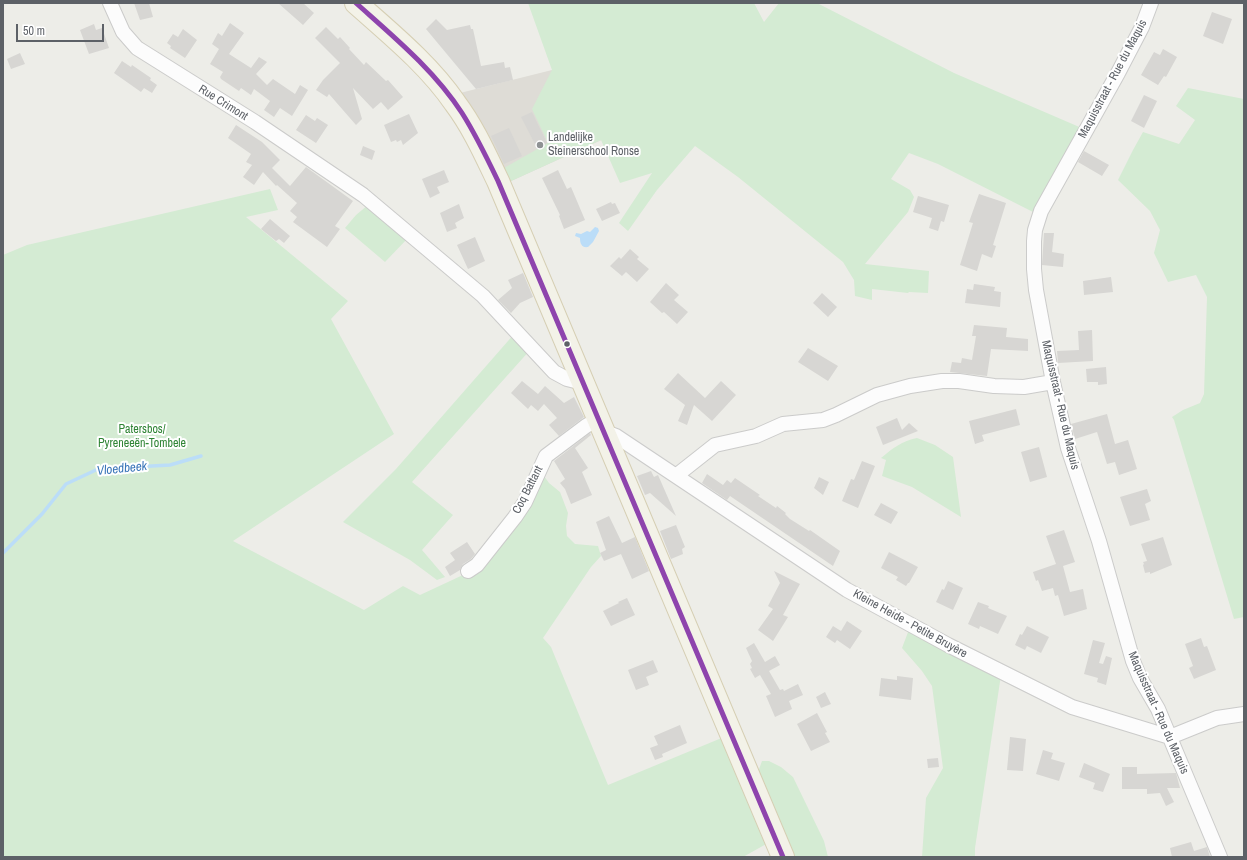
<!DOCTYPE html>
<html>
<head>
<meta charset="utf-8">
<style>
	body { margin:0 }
	#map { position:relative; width:1247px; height:860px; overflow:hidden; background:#edede8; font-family:"Archivo Narrow",sans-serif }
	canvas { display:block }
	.frame { position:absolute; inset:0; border:4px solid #5d6167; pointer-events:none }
	.scale { position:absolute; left:16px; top:24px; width:88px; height:18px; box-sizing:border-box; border:2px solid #5d6167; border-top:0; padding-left:5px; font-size:12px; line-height:14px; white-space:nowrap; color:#5d6167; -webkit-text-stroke:3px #fff; paint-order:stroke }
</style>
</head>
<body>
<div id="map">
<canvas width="1247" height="860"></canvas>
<div class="frame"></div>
<div class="scale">50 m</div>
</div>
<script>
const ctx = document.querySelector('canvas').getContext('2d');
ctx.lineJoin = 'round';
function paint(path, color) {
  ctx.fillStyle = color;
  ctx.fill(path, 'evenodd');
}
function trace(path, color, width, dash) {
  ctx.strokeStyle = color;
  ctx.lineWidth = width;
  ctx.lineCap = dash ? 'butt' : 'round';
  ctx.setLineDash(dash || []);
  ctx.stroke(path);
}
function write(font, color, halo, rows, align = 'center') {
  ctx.font = font + ' "Archivo Narrow",sans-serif';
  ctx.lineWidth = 4;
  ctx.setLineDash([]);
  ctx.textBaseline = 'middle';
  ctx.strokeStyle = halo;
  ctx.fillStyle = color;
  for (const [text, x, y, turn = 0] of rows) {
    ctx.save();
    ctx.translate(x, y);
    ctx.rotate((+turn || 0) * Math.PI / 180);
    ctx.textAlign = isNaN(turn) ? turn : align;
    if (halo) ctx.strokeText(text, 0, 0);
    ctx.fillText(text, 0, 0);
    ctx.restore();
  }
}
const education = new Path2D(`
	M552 70 639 123 509 182 460 93Z`);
const green = new Path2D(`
	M528 3H754L764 22 779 3H817L954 73 1084 129 1037 214 938 164 909 153 891 179 910 190 914 197 908 212 865 264 929 271 928 293 909 292 908 293 872 289V300L855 296 854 280 843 262 738 177 695 146 657 190 628 231 619 223 652 173 620 183 601 140 509 182 504 168 548 143 532 109 552 70Z
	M1188 88 1244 99V617L1234 619 1174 420 1172 417 1183 410 1200 403 1204 394 1207 297 1196 275 1168 282 1154 253 1160 230 1150 211 1118 180 1133 150 1143 132 1179 144 1195 120 1176 106Z
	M270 189 278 210 246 217 348 301 331 319 394 434 233 541 364 610 403 586 420 595 478 568 541 472 549 483 560 492 568 513 566 526 567 536 575 544 598 546 601 556 591 567 543 638 551 647 608 785 724 737 768 843 743 857H3V255L27 245Z
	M368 205 408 238 385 262 345 228 356 215Z
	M515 333 531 349 412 482 453 515 422 550 445 577 437 580 410 560 343 522 396 469Z
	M917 438 935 445 953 457 961 517 912 487 882 476 886 460 881 458C893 448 902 441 917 438Z
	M910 627 1001 675 975 848V857H922L926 798 943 768 932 686 922 671 902 648Z
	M762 761H769L781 767 793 777 824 841 828 857H793L758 772Z`);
const water = new Path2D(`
	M595 227 598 228 599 231 593 242 588 247C582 248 580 244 580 238L575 236 576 233 581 234 587 231 590 232Z`);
const stream = new Path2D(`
	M3 553 42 514 66 484 98 469 170 465 201 456`);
const building = new Path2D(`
	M134 3H149L153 17 140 20Z
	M278 3H303L314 13 303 25Z
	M1212 12 1232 19 1223 44 1203 36Z
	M436 19 447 30 470 25 471 29H473L481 66 504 62 505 68 510 67 513 80 476 89 426 29Z
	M230 23 244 33 229 54 251 68 259 57 267 62 256 74 267 85 273 79 295 94 300 85 308 90 292 116 280 108 274 117 264 110 270 101 254 89 251 95 241 88 239 91 221 79 220 77 223 72 210 64 219 49 212 44 218 33 222 36Z
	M94 24 96 30 102 28 109 48 89 54 80 30Z
	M326 27 338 39 340 37 350 48 349 49 364 65 366 62 386 81 388 80 403 97 388 110 381 102 373 109 353 88 362 119 356 125 329 94 327 97 316 90 323 80 340 63 315 38Z
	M183 29 197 40 185 58 170 48 171 46 167 43 173 34 178 37Z
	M1163 49 1177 57 1166 77 1164 76 1158 85 1141 75 1154 52 1160 55Z
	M20 53 25 64 11 69 7 59Z
	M122 61 131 67 132 65 151 78 150 80 157 85 152 93 144 88 141 92 114 73Z
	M1144 95 1157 101 1144 128 1131 121Z
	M532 112 547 143 537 148 521 117Z
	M409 114 418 133 403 145 401 140 397 142 396 140 391 142 384 125Z
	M306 115 315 121 317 118 328 125 316 143 296 130Z
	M236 125 262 142 280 160 272 168 290 186 306 167 353 201 335 226 340 229 327 247 293 222 297 217 290 211 297 203 277 185 276 186 263 172 254 185 243 177 252 165 246 162 251 154 228 138Z
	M509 128 522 156 504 164 491 136Z
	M363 146 375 151 372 160 360 155Z
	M1084 151 1109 165 1102 176 1078 162Z
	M444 170 449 182 437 187 440 193 430 198 422 179Z
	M558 170 567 189 571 187 585 220 564 229 559 216 560 215 542 178Z
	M979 194 1006 203 993 245 996 246 992 258 982 254 977 271 960 265 973 223 969 222Z
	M918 196 949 205 944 222 941 221 938 231 929 228 932 218 913 212Z
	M611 202 612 204 615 203 620 213 602 221 596 209Z
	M459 204 464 218 455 223 457 228 447 232 440 213Z
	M270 219 290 236 284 243 279 239 276 241 261 229Z
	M1044 233H1054L1052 252 1064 254 1063 267 1042 265Z
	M475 237 485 261 468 269 457 245Z
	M630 249 639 257 637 259 649 269 637 282 626 272 622 276 610 266 619 257 621 259Z
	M523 273 533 297 520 303 511 313 498 300 512 288 508 280Z
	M1111 277 1113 292 1084 295 1083 281Z
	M666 283 679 295 674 300 688 312 677 324 664 312 662 313 650 302Z
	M974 284 995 287 994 291 1001 292 1000 307 965 303 967 289 973 290Z
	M822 293 837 307 828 317 813 303Z
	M974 325 1007 328 1006 337 1028 339V351L991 349 987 376 950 372 952 362 961 363 962 358 972 360 976 336H972Z
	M1092 330 1093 361 1058 363 1057 351 1079 350 1078 331Z
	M808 348 838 366 828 381 798 362Z
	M1106 367 1107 384 1098 385V382H1087L1086 369Z
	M678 373 705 398 721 381 736 395 712 421 694 405 687 425 678 421 685 405 664 389Z
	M522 381 538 394 545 386 564 403 574 397 584 417 559 436 549 425 557 418 544 404 538 411 531 405 528 409 511 393Z
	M1016 409 1020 425 982 435 984 441 975 444 969 421Z
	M1107 414 1115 444 1128 440 1137 469 1119 475 1115 462 1107 464 1097 432 1075 439 1071 424Z
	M897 418 902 430 909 423 918 431 883 445 876 427Z
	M590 433 591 435 575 448 588 468 582 472 592 495 571 504 565 489 560 483 565 479 554 461Z
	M1039 447 1047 477 1030 482 1021 452Z
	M862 461 875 466 858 508 842 501 851 479 854 480Z
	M651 471 654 477 658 475 676 516 650 493 645 495 637 476Z
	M707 474 723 485 727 480 731 483 735 478 760 495 758 496 776 508 777 506 786 513 785 514 790 519 809 531 810 530 840 551 833 566 730 496 727 500 702 483Z
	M819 477 829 482 823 495 814 488Z
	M1147 489 1151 501 1145 504 1150 520 1130 526 1120 497Z
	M881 503 898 512 891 524 874 515Z
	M609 516 622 543 635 537 649 571 632 579 621 554 604 561 600 553 606 550 596 522Z
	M676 525 685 547 682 549 683 554 671 559 660 531Z
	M1064 530 1075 562 1063 566 1070 592 1083 589 1087 609 1064 616 1058 595 1055 596 1053 588 1042 591 1038 580 1036 581 1033 572 1056 564 1046 536Z
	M1163 537 1172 565 1150 574V572L1145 573 1143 565 1144 564 1143 562 1147 561 1141 544Z
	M467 542 475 554 471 559 463 564 460 570 450 576 445 567 455 560 450 553Z
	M889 552 918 567 909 583H908L906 586 896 580 898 577 881 568Z
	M774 571 800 584 783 615 788 617 773 641 758 630 773 609 768 606 780 583Z
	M948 581 963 588 953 610 936 602 942 589 944 590Z
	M627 598 635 615 611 626 603 611 619 603 618 602Z
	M978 602 989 606 988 608 1007 616 998 634 980 626 979 629 968 624Z
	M847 621 862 631 850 649 837 640 835 643 826 637 833 626 841 631Z
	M1027 626 1049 637 1041 653 1027 646 1025 650 1015 645 1020 634 1022 635Z
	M1201 638 1204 647 1207 646 1216 670 1194 679 1189 668 1193 666 1185 644Z
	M1093 640 1105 643 1099 663 1103 664 1106 656 1112 658 1106 685 1097 682 1098 678 1084 674Z
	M754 643 765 662 775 656 780 665 769 671 780 690 783 689 784 691 798 684 803 695 789 701 792 709 775 717 766 696 771 694 760 675 755 678 750 669 752 668 750 664 752 661 746 648Z
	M653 660 658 672 646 677 649 685 636 690 628 670Z
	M897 676 913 678 911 700 879 696 881 678 897 680Z
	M825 692 831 704 821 708 816 697Z
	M817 713 827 732 825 733 830 742 811 751 797 724Z
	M680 725 687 743 662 754 663 757 655 760 650 748 658 745 654 736Z
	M1010 737 1026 739 1023 771 1007 770Z
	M1043 750 1053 753 1051 759 1065 763 1059 781 1036 774Z
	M938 758 939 767 928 768 927 759Z
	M1084 763 1110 774 1103 792 1093 789 1095 783 1079 777Z
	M1122 767H1137V774L1176 773 1180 788H1167L1174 802 1166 806 1160 793 1147 794V789H1122Z
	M1191 842 1194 851 1207 847 1210 857H1172L1170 848Z`);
const street = new Path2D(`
	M110 3 123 32 137 48 255 122 363 195 483 296 554 372 567 379 583 383
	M1151 3 1142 27 1118 73 1041 211 1035 230 1034 241V269L1036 290 1053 382 1068 448 1099 541 1133 661 1140 678 1158 709 1220 857
	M603 431 616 436 847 590 948 645 1072 707 1170 737 1217 718 1244 714
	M677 475 715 445 756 436 783 424 823 420 836 415 877 395 910 386 942 381H959L994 386 1024 387 1053 382
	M468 571 477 565 515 517 525 502 546 456 586 426 598 419`);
const primary = new Path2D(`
	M356 3C391 34 429 65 455 103 473 127 485 154 498 181L783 857`);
const bus1 = new Path2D(`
	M356 3C394 37 434 70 462 113 476 135 487 158 498 181L783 857`);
const markers = [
	[540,145,4,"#8f9294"],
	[567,344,3.5,"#5d6167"]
];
const streetNames = [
	["Maquisstraat - Rue du Maquis",1113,79,-62],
	["Rue Crimont",223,103,32],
	["Maquisstraat - Rue du Maquis",1060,405,77],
	["Coq Battant",528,490,-63],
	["Kleine Heide - Petite Bruyère",910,624,29],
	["Maquisstraat - Rue du Maquis",1158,713,66]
];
const poiNames = [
	["Landelijke",548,138],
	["Steinerschool Ronse",548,152]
];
const parkNames = [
	["Patersbos/",142,430],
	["Pyreneeën-Tombele",142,444]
];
const waterNames = [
	["Vloedbeek",122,469,-6]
];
paint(education, '#dedcd6');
paint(green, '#d4ebd3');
paint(water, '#bbddf8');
trace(stream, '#bbddf8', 3.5);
paint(building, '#d7d6d3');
trace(street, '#cbcbca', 16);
trace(primary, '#d6cfb4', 24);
trace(street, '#fcfcfc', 14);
trace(primary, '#f3f2e8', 22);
trace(bus1, '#8e44ad', 5);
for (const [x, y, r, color] of markers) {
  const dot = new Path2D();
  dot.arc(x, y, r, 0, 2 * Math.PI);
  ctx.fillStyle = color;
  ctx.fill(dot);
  trace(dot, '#fff', 1.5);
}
write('12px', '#5d6167', '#fff', streetNames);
write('12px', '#5d6167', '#fff', poiNames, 'left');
write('12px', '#2f8435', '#fff', parkNames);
write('italic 13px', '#3a75b9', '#fff', waterNames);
</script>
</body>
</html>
